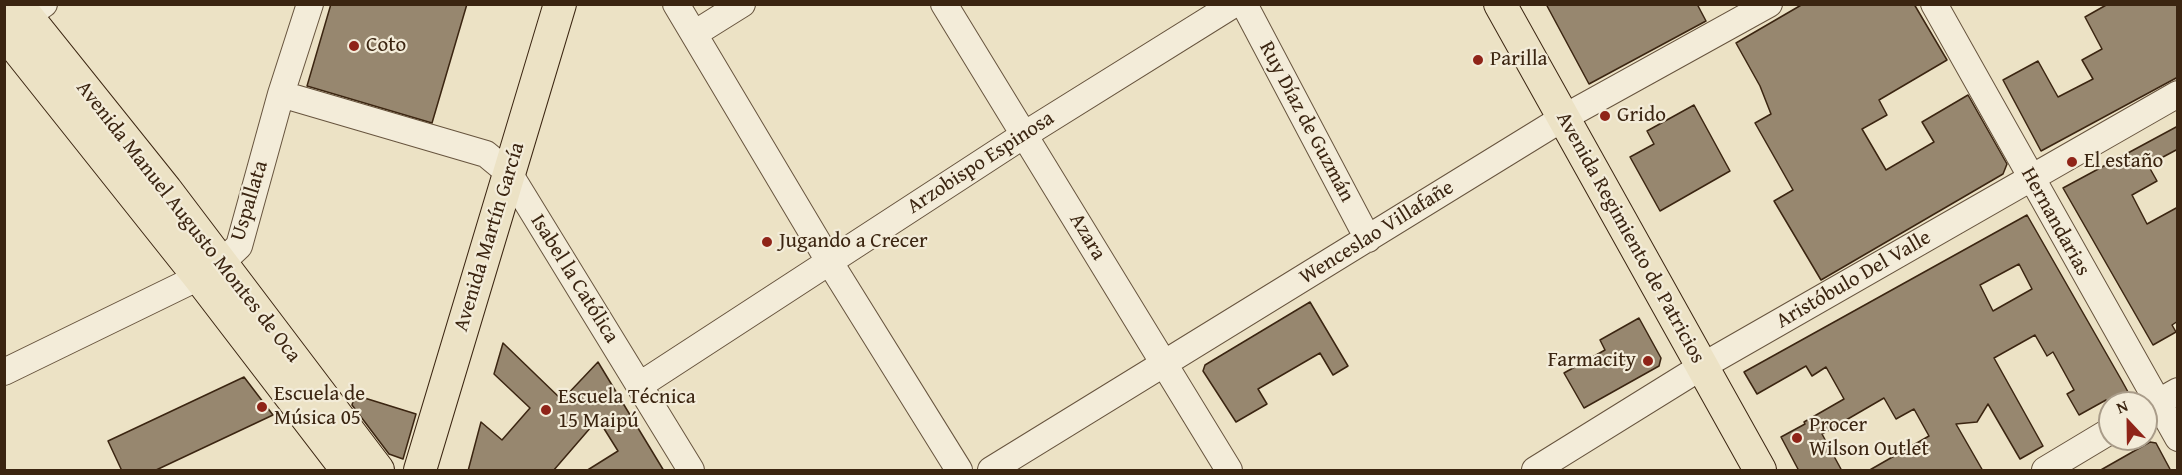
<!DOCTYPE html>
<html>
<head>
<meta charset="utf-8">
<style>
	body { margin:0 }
	#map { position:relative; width:2182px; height:475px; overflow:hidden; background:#ece2c5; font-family:"Gentium Book Plus",serif }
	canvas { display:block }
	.frame { position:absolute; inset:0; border:6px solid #3b2511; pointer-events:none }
	.north { position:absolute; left:2098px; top:391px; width:60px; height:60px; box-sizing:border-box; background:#f3ecd9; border:2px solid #a99c89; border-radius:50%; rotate:338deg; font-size:16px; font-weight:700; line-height:24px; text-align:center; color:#3b2511 }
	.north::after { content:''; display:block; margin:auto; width:21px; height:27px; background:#8f2418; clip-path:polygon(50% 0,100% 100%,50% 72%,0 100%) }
</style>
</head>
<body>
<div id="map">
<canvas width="2182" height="475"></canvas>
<div class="frame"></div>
<div class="north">N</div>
</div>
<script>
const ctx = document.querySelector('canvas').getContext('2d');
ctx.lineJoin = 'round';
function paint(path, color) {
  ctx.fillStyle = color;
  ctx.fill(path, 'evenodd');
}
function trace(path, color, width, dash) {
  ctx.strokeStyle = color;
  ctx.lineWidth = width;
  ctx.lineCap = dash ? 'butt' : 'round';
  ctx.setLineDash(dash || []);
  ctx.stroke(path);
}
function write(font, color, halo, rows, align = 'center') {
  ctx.font = font + ' "Gentium Book Plus",serif';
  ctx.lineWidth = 4.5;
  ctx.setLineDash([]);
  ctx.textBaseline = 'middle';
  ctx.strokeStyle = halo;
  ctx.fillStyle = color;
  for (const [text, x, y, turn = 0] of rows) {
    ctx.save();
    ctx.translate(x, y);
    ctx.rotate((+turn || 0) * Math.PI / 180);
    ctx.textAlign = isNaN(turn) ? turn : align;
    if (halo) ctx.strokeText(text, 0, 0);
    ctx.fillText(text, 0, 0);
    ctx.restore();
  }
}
const building = new Path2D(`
	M331 4H467L432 123 307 86Z
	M1546 4H1697L1706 21 1589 84Z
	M1803 4H1914L1947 60 1879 100 1887 115 1862 129 1886 170 1934 142 1922 122 1968 95 2007 164 2003 174 1821 280 1774 201 1793 190 1755 123 1771 114 1760 86 1736 43Z
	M2108 4H2178V77L2041 151 2003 80 2038 61 2058 97 2093 79 2082 60 2102 49 2085 17Z
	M1694 105 1730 171 1660 211 1630 157 1654 144 1647 131Z
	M2178 126V149L2148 165 2157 181 2132 195 2147 224 2178 207V321L2172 325 2176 332 2153 345 2063 188Z
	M2027 215 2122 381 2133 401V403H2108L2106 400 2079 415 2067 394 2074 390 2053 352 2047 356 2035 335 1994 358 2043 446 2020 459 1988 404 1977 422 1956 424 1983 471H1868L1929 436 1914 409 1896 419 1884 398 1822 434 1842 471H1799L1781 437 1805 424 1804 422 1844 399 1826 367 1812 376 1806 366 1757 394 1744 372ZM2019 264 2032 289 1993 311 1980 285Z
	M1310 302 1348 366 1333 375 1320 353 1258 389 1267 404 1236 422 1203 371 1205 365Z
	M1639 318 1661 358 1659 366 1584 408 1564 373 1605 350 1600 340Z
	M503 343 562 400 598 362 664 471H586L618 451 598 419 553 471H468L481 422 502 440 530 408 494 374Z
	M244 377 273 415 154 471H122L108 441Z
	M355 395 416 414 403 459 389 454 352 405Z
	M2150 442 2156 443 2171 471H2099Z`);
const minor = new Path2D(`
	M676 4 829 261 959 470
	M944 4 1229 470
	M1244 4 1368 239
	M1934 4 2178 438
	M12 27 44 4
	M694 34 742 4
	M281 94 486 154 509 173 691 470
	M4 372 199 277 221 263 239 246 281 94 310 4
	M640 385 1024 135 1234 4
	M2146 409 2178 391
	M991 470 1563 118 1769 4
	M1535 470 1701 367 2178 94
	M2045 470 2110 431`);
const major = new Path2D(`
	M17 4 166 190 378 470
	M1500 4 1760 470
	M4 32 199 277 347 470
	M420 470 560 4`);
const markers = [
	[354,46,6,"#8f2418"],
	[1478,60,6,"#8f2418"],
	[1605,116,6,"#8f2418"],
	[2072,162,6,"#8f2418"],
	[767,242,6,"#8f2418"],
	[1648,361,6,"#8f2418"],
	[262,407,6,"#8f2418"],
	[546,410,6,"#8f2418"],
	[1797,438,6,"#8f2418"]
];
const poiNames = [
	["Coto",366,46],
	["Parilla",1490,60],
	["Grido",1617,116],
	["El estaño",2084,162],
	["Jugando a Crecer",779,242],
	["Farmacity",1636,361,"right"],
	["Escuela de",274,395],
	["Música 05",274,419],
	["Escuela Técnica",558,398],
	["15 Maipú",558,422],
	["Procer",1809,426],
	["Wilson Outlet",1809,450]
];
const streetNames = [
	["Ruy Díaz de Guzmán",1306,122,62],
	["Arzobispo Espinosa",981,163,-33],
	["Uspallata",250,201,-73],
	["Avenida Manuel Augusto Montes de Oca",188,222,52],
	["Hernandarias",2055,222,61],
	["Wenceslao Villafañe",1377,233,-32],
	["Avenida Martín García",490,237,-73],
	["Azara",1087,237,59],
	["Avenida Regimiento de Patricios",1630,238,61],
	["Isabel la Católica",574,279,58],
	["Aristóbulo Del Valle",1854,280,-30]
];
paint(building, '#97876f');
trace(building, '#3b2511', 1.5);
trace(minor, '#67543e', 28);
trace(major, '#3b2511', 34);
trace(minor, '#f3ecd9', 26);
trace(major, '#ece2c5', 32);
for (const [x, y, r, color] of markers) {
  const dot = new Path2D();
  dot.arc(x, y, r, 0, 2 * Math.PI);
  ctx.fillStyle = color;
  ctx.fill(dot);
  trace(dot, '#f3ecd9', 2);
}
write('21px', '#3b2511', '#f3ecd9', poiNames, 'left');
write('21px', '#3b2511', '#f3ecd9', streetNames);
</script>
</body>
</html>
